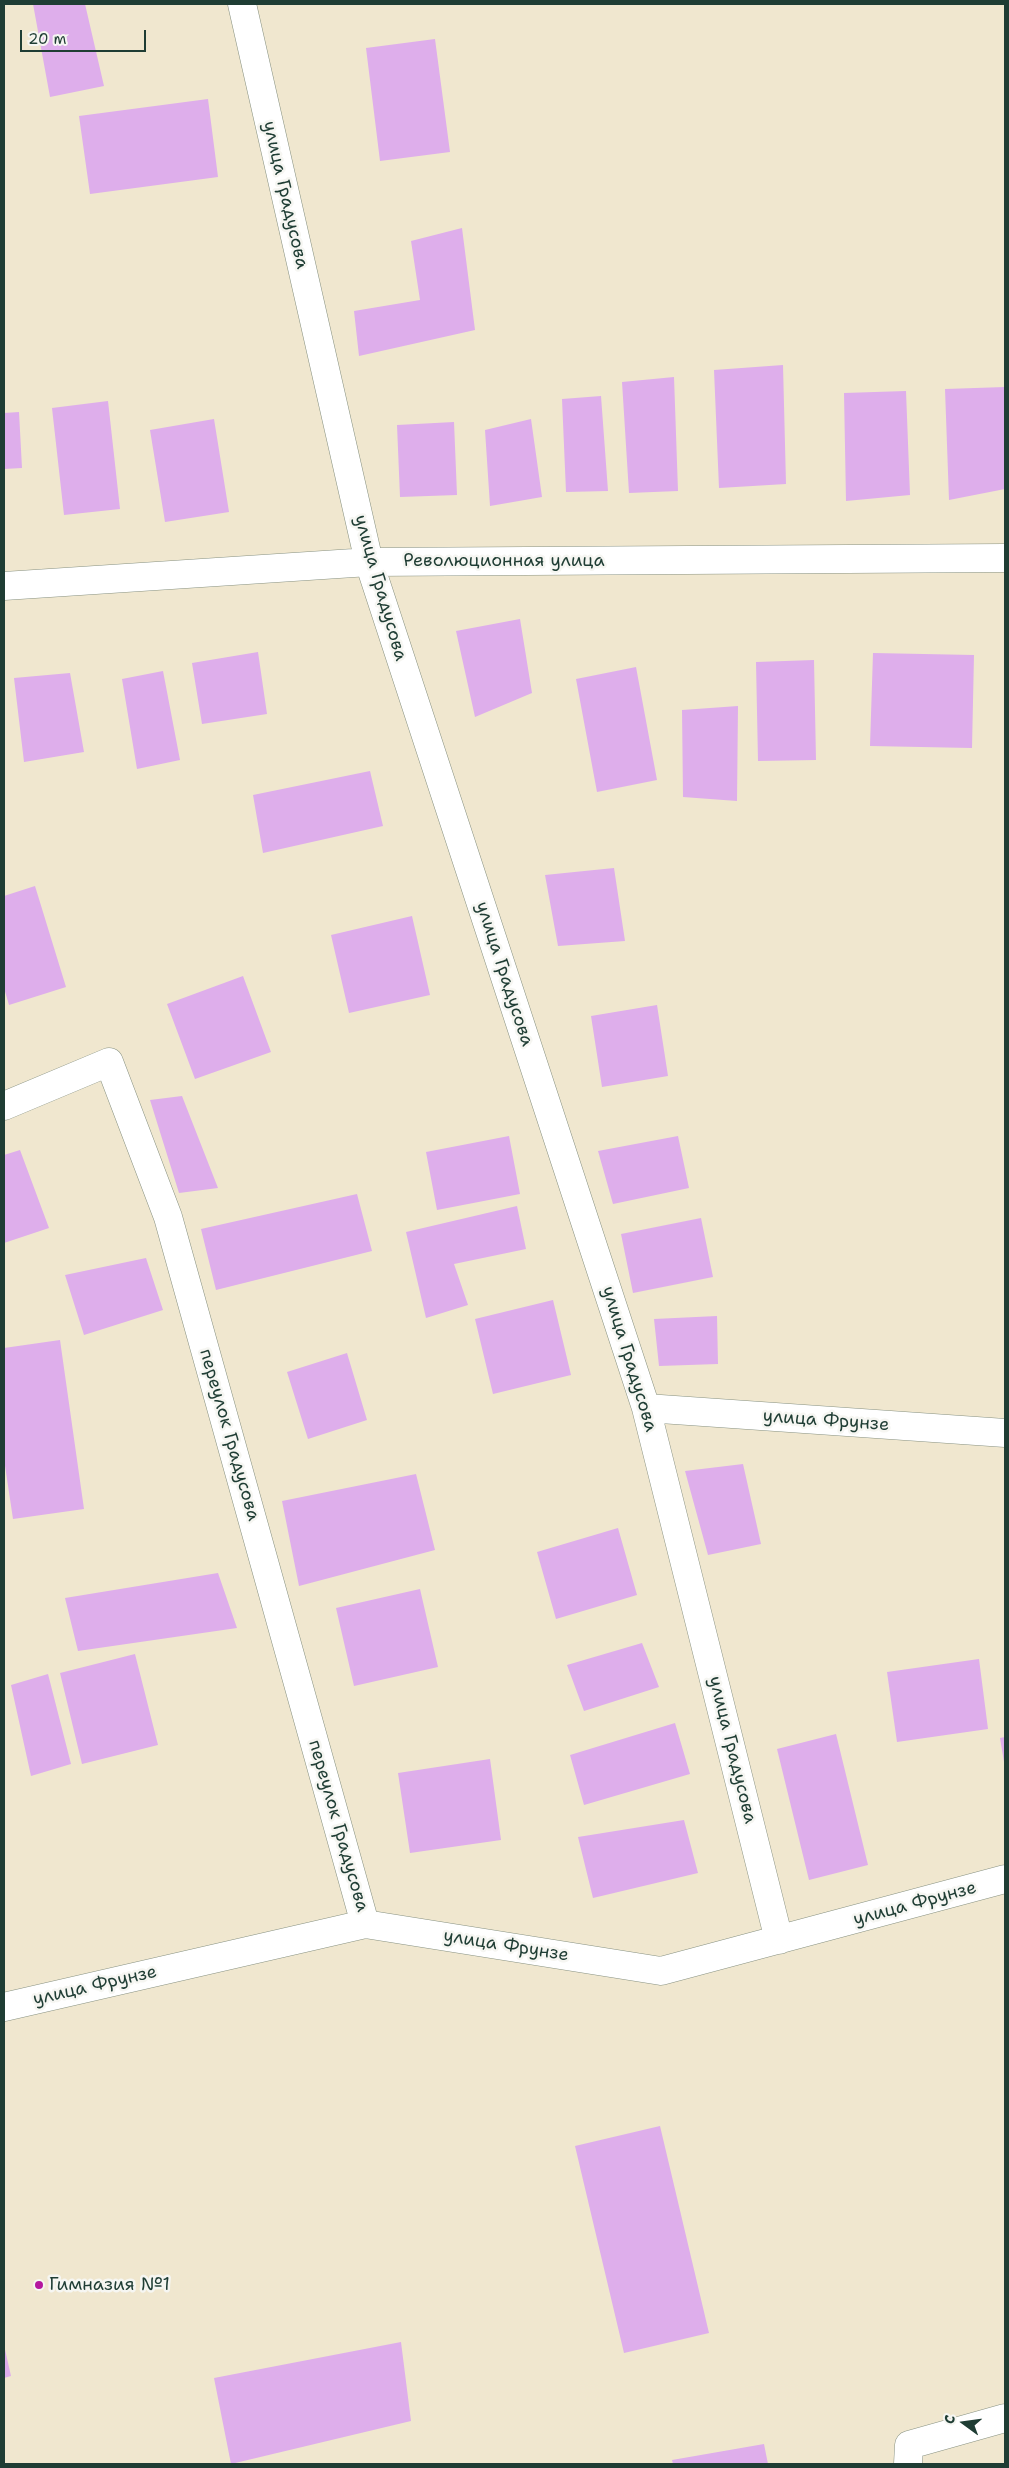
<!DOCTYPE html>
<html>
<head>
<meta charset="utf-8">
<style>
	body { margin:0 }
	#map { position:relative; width:1009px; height:2468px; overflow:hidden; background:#f0e7cf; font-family:"Shantell Sans",sans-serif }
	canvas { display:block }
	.frame { position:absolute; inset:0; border:5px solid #1f3d34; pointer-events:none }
	.north { position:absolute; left:939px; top:2398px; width:50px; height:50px; -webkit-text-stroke:4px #f6f6f2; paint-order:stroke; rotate:284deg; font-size:14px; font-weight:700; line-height:20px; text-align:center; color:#1f3d34 }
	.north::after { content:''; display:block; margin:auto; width:18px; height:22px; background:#1f3d34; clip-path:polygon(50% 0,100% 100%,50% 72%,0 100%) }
	.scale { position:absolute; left:20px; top:30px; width:126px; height:22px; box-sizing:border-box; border:2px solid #1f3d34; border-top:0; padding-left:6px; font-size:15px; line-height:18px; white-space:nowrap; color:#1f3d34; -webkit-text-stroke:4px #f6f6f2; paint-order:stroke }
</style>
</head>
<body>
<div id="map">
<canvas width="1009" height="2468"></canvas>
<div class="frame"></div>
<div class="north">С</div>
<div class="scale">20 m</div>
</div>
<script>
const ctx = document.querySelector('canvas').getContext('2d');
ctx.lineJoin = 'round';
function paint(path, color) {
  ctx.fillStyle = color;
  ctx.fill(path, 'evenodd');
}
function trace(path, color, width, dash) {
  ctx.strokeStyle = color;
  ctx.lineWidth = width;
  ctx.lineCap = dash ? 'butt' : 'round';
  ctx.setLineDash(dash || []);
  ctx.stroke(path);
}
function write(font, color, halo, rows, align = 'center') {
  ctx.font = font + ' "Shantell Sans",sans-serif';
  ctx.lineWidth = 5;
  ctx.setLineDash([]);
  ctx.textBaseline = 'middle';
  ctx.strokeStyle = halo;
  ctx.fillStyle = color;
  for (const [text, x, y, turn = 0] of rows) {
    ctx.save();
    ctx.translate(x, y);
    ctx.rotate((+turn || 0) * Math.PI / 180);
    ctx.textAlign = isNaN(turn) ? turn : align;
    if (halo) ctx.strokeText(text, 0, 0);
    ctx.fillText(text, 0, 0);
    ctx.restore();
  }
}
const building = new Path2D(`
	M33 4H85L104 86 50 97Z
	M435 39 450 152 380 161 366 48Z
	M208 99 218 177 90 194 79 116Z
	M462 228 475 330 359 356 354 311 420 300 411 241Z
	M783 365 786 484 719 488 714 370Z
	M674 377 678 491 629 493 622 382Z
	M1005 387V489L949 500 945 389Z
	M906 391 910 495 846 501 844 393Z
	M601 396 608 491 566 492 562 399Z
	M108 401 120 509 64 515 52 408Z
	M19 412 22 468 4 469V413Z
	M214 419 229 512 165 522 150 430Z
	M531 419 542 497 490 506 485 430Z
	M454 422 457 495 400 497 397 425Z
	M520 619 532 693 475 717 456 631Z
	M258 652 267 714 202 724 192 663Z
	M873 653 974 655 972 748 870 746Z
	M814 660 816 760 758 761 756 662Z
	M636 667 657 780 597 792 576 679Z
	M163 671 180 760 137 769 122 679Z
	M70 673 84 752 24 762 14 678Z
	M738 706 737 801 683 797 682 710Z
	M370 771 383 826 263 853 253 795Z
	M614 868 625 941 558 946 545 875Z
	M35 886 66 987 9 1005 4 988V896Z
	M412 916 430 995 349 1013 331 935Z
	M243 976 271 1052 195 1079 167 1004Z
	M657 1005 668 1076 602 1087 591 1016Z
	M182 1096 218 1188 179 1193 150 1100Z
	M509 1136 520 1194 437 1210 426 1152Z
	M678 1136 689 1188 613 1204 598 1151Z
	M20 1150 49 1228 4 1243V1155Z
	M357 1194 372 1251 216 1290 201 1229Z
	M517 1206 526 1249 454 1264 468 1305 426 1318 406 1232Z
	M701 1218 713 1277 633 1293 621 1234Z
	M146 1258 163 1310 84 1335 65 1275Z
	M553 1300 571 1375 493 1394 475 1319Z
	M717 1316 718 1364 659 1366 654 1319Z
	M60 1340 84 1509 13 1519 4 1459V1348Z
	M347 1353 367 1420 308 1439 287 1372Z
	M743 1464 761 1544 708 1555 685 1471Z
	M416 1474 435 1550 299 1586 282 1501Z
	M618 1528 637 1595 556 1619 537 1552Z
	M218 1573 237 1628 78 1651 65 1598Z
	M420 1589 438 1667 354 1686 336 1608Z
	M642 1643 659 1687 584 1711 567 1665Z
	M135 1654 158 1745 82 1764 60 1673Z
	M979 1659 988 1729 897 1742 887 1672Z
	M48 1674 71 1764 31 1776 11 1685Z
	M675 1723 690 1774 584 1805 570 1755Z
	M836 1734 868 1865 809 1880 777 1749Z
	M1005 1737V1762H1004L1000 1738Z
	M490 1759 501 1840 410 1853 398 1773Z
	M684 1820 698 1873 593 1898 578 1837Z
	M660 2126 709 2333 624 2353 575 2146Z
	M401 2342 411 2421 231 2464 214 2378Z
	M4 2345 11 2376 4 2378Z
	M764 2444 768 2464H673L672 2460Z`);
const street = new Path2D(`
	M242 4 369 562 646 1408 779 1940
	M4 586 369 562 1005 558
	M4 1106 109 1062 168 1217 365 1924
	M646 1408 1005 1433
	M4 2007 365 1924 661 1971 1005 1879
	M908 2464 909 2445 1005 2418`);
const markers = [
	[39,2285,5,"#b5179e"]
];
const streetNames = [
	["улица Градусова",285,195,77],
	["Революционная улица",504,561],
	["улица Градусова",380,588,74],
	["улица Градусова",504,974,72],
	["улица Градусова",629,1359,73],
	["улица Фрунзе",826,1421,4],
	["переулок Градусова",229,1435,74],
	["улица Градусова",732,1750,76],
	["переулок Градусова",338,1826,74],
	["улица Фрунзе",915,1904,-15],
	["улица Фрунзе",506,1946,9],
	["улица Фрунзе",95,1986,-13]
];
const poiNames = [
	["Гимназия №1",49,2285]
];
paint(building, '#deaeeb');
trace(street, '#889282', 29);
trace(street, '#fff', 28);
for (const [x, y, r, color] of markers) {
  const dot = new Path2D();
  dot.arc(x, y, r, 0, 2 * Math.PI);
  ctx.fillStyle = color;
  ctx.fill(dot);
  trace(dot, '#f6f6f2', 2);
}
write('18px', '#1f3d34', '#f6f6f2', streetNames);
write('18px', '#1f3d34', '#f6f6f2', poiNames, 'left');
</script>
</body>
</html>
